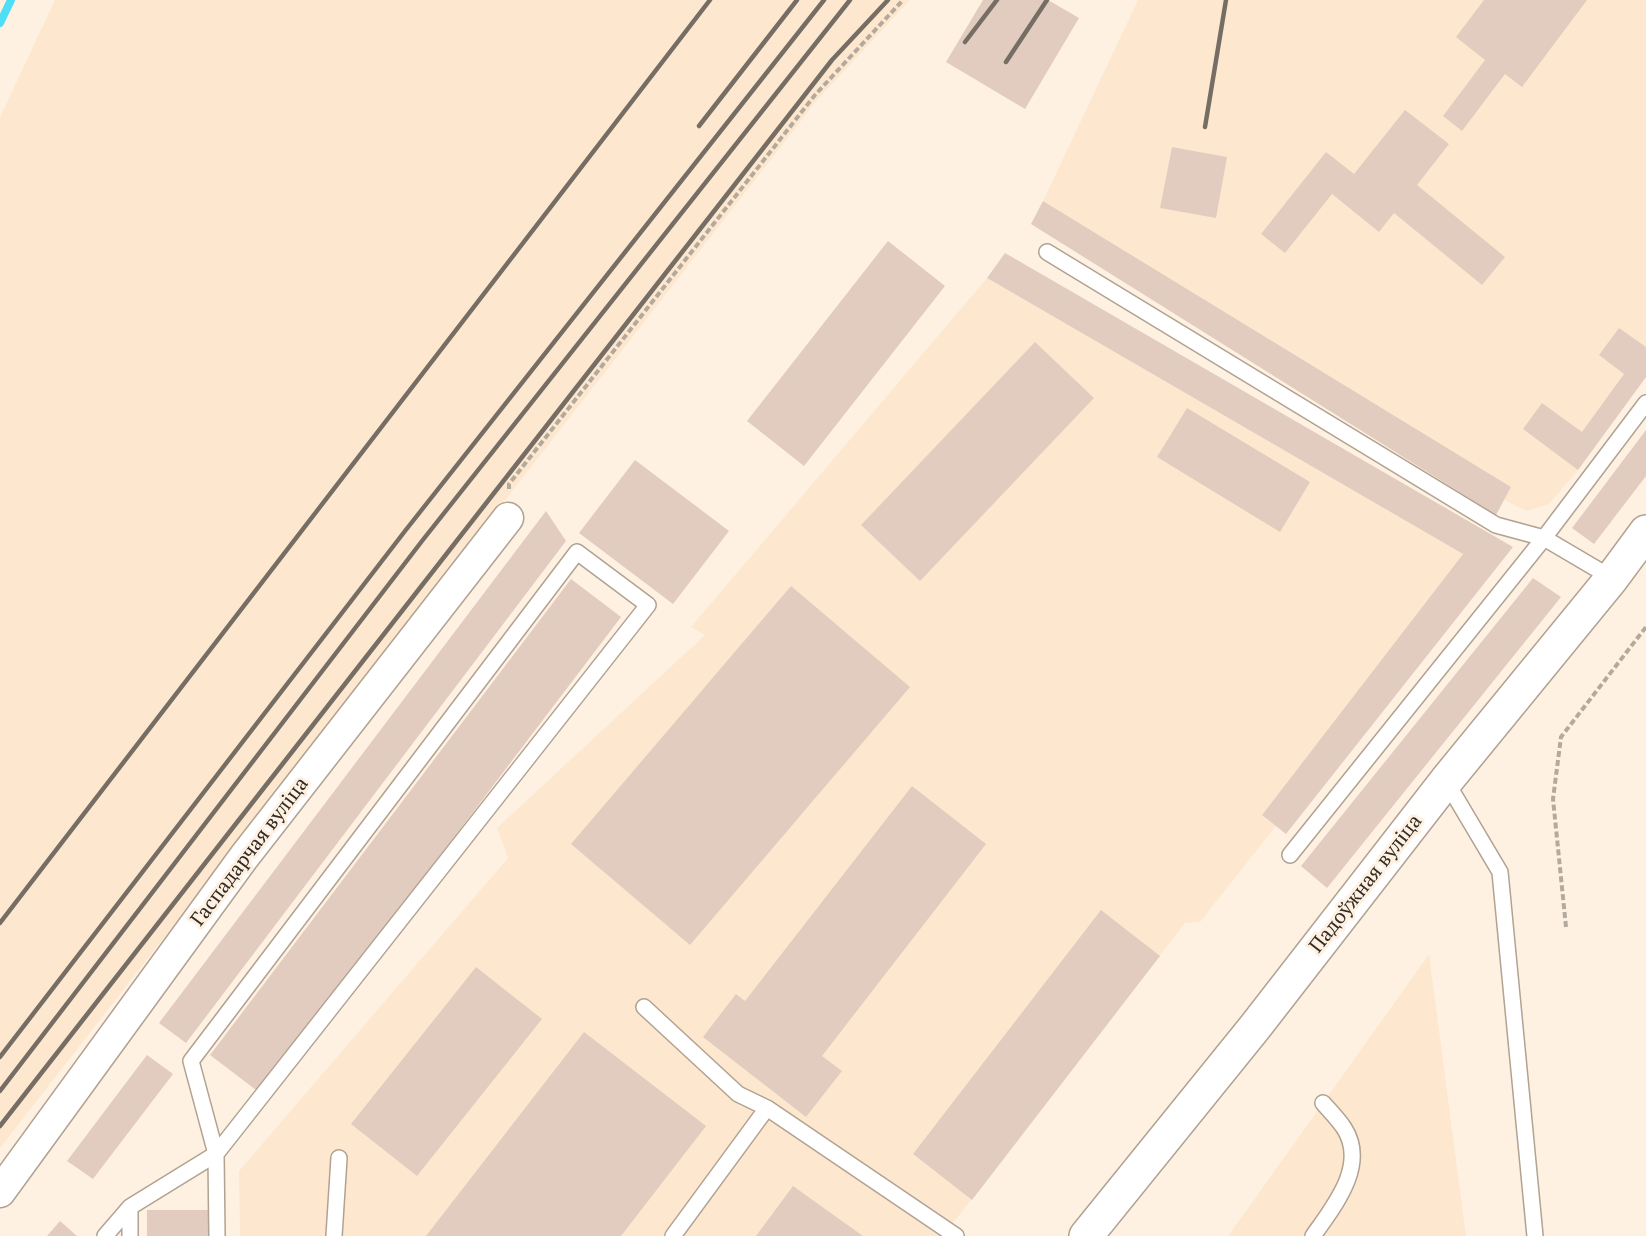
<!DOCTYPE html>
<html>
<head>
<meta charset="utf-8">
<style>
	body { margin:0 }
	canvas { display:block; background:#fef1e2 }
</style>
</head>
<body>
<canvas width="1646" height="1236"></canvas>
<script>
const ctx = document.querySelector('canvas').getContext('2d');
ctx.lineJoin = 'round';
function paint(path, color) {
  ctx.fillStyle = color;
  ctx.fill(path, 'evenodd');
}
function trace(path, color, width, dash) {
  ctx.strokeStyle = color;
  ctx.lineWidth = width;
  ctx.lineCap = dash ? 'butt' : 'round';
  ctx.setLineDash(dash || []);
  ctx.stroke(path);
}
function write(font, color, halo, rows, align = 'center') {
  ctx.font = font + ' "PT Serif",serif';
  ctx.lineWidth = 6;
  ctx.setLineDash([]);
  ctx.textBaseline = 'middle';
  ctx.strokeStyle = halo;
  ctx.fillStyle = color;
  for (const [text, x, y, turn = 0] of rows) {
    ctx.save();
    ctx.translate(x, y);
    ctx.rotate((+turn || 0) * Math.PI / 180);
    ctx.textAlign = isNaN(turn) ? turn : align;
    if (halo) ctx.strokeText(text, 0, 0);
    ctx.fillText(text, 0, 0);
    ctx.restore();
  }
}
const built = new Path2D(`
	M55 0H910L818 99 0 1148V117Z
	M1138 0H1646V377L1578 470 1549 504 1527 511 1504 500 1511 487 1043 201Z
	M987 278 1463 554 1262 815 1276 826 1200 922 1185 923 943 1236H240L239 1171 508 858 497 828 705 635 691 627Z
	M1429 954 1466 1236H1228L1323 1103Z`);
const stream = new Path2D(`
	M0 23 11 0`);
const building = new Path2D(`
	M983 0H1048L1079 18 1025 109 946 62Z
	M1484 0H1587L1522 87 1505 74 1462 131 1443 116 1485 60 1456 37Z
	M1405 110 1449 144 1417 185 1505 257 1482 285 1394 213 1379 232 1332 194 1285 253 1261 234 1326 152 1354 174Z
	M1172 147 1227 157 1216 218 1160 208Z
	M1043 201 1511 487 1496 515 1031 224Z
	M888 241 945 286 804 466 747 421Z
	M1005 253 1513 547 1286 834 1262 815 1463 554 987 278Z
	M1619 328 1646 347V377L1578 470 1523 429 1542 403 1582 432 1624 374 1599 355Z
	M1035 342 1094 398 920 581 861 525Z
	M1187 408 1310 482 1280 532 1157 457Z
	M1646 430V476L1594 544 1572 528Z
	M635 460 729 531 673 604 579 533Z
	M546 511 566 541 186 1043 159 1023Z
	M1533 578 1561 597 1327 888 1301 866Z
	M571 579 621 617 260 1093 210 1055Z
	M791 586 910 687 690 945 571 844Z
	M912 786 986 844 822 1056 842 1071 806 1117 703 1037 736 994 745 1001Z
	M1101 910 1160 956 972 1200 913 1154Z
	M476 967 542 1019 417 1176 351 1124Z
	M584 1032 706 1126 621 1236H426Z
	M147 1055 173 1074 93 1179 67 1161Z
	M793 1186 863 1236H756Z
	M147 1210H208V1236H147Z
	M60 1221 77 1236H47Z`);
const path = new Path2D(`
	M509 489V484L815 95 903 0
	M1566 927 1553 799 1561 737 1646 627`);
const lane = new Path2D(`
	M1047 252 1496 525 1544 538 1612 578
	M1446 781 1500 872 1535 1236
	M1290 855 1544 538 1646 403
	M644 1007 738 1094 767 1108 956 1236
	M105 1236 130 1207
	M130 1236V1207L216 1154 648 605 577 552 191 1061 216 1154 217 1236
	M334 1236 339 1158
	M673 1236 767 1108
	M1313 1236C1334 1206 1368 1165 1344 1128 1338 1119 1330 1111 1323 1103`);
const street = new Path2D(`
	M0 1192 244 857 508 518`);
const secondary = new Path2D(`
	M1086 1236 1255 1027 1446 781 1612 578 1646 532`);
const rail = new Path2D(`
	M965 42 997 0
	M1006 62 1047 0
	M699 126 797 0
	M1205 127 1226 0
	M0 923 710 0
	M0 1057 405 531 824 0
	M0 1091 422 541 850 0
	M0 1126 832 60 888 0`);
const streetNames = [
	["Гаспадарчая вуліца",250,852,-53],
	["Падоўжная вуліца",1366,884,-52]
];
paint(built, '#fde8cf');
trace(stream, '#4edef7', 8);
paint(building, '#e2ccbf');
trace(lane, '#b1a291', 18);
trace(street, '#b1a291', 33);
trace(secondary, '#b1a291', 36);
trace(path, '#b3a99d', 4, [6, 3]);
trace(lane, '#fff', 15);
trace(street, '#fff', 30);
trace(secondary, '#fff', 33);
trace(rail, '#766e64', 4.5);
write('20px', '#322c25', '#fef1e2', streetNames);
</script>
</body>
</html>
